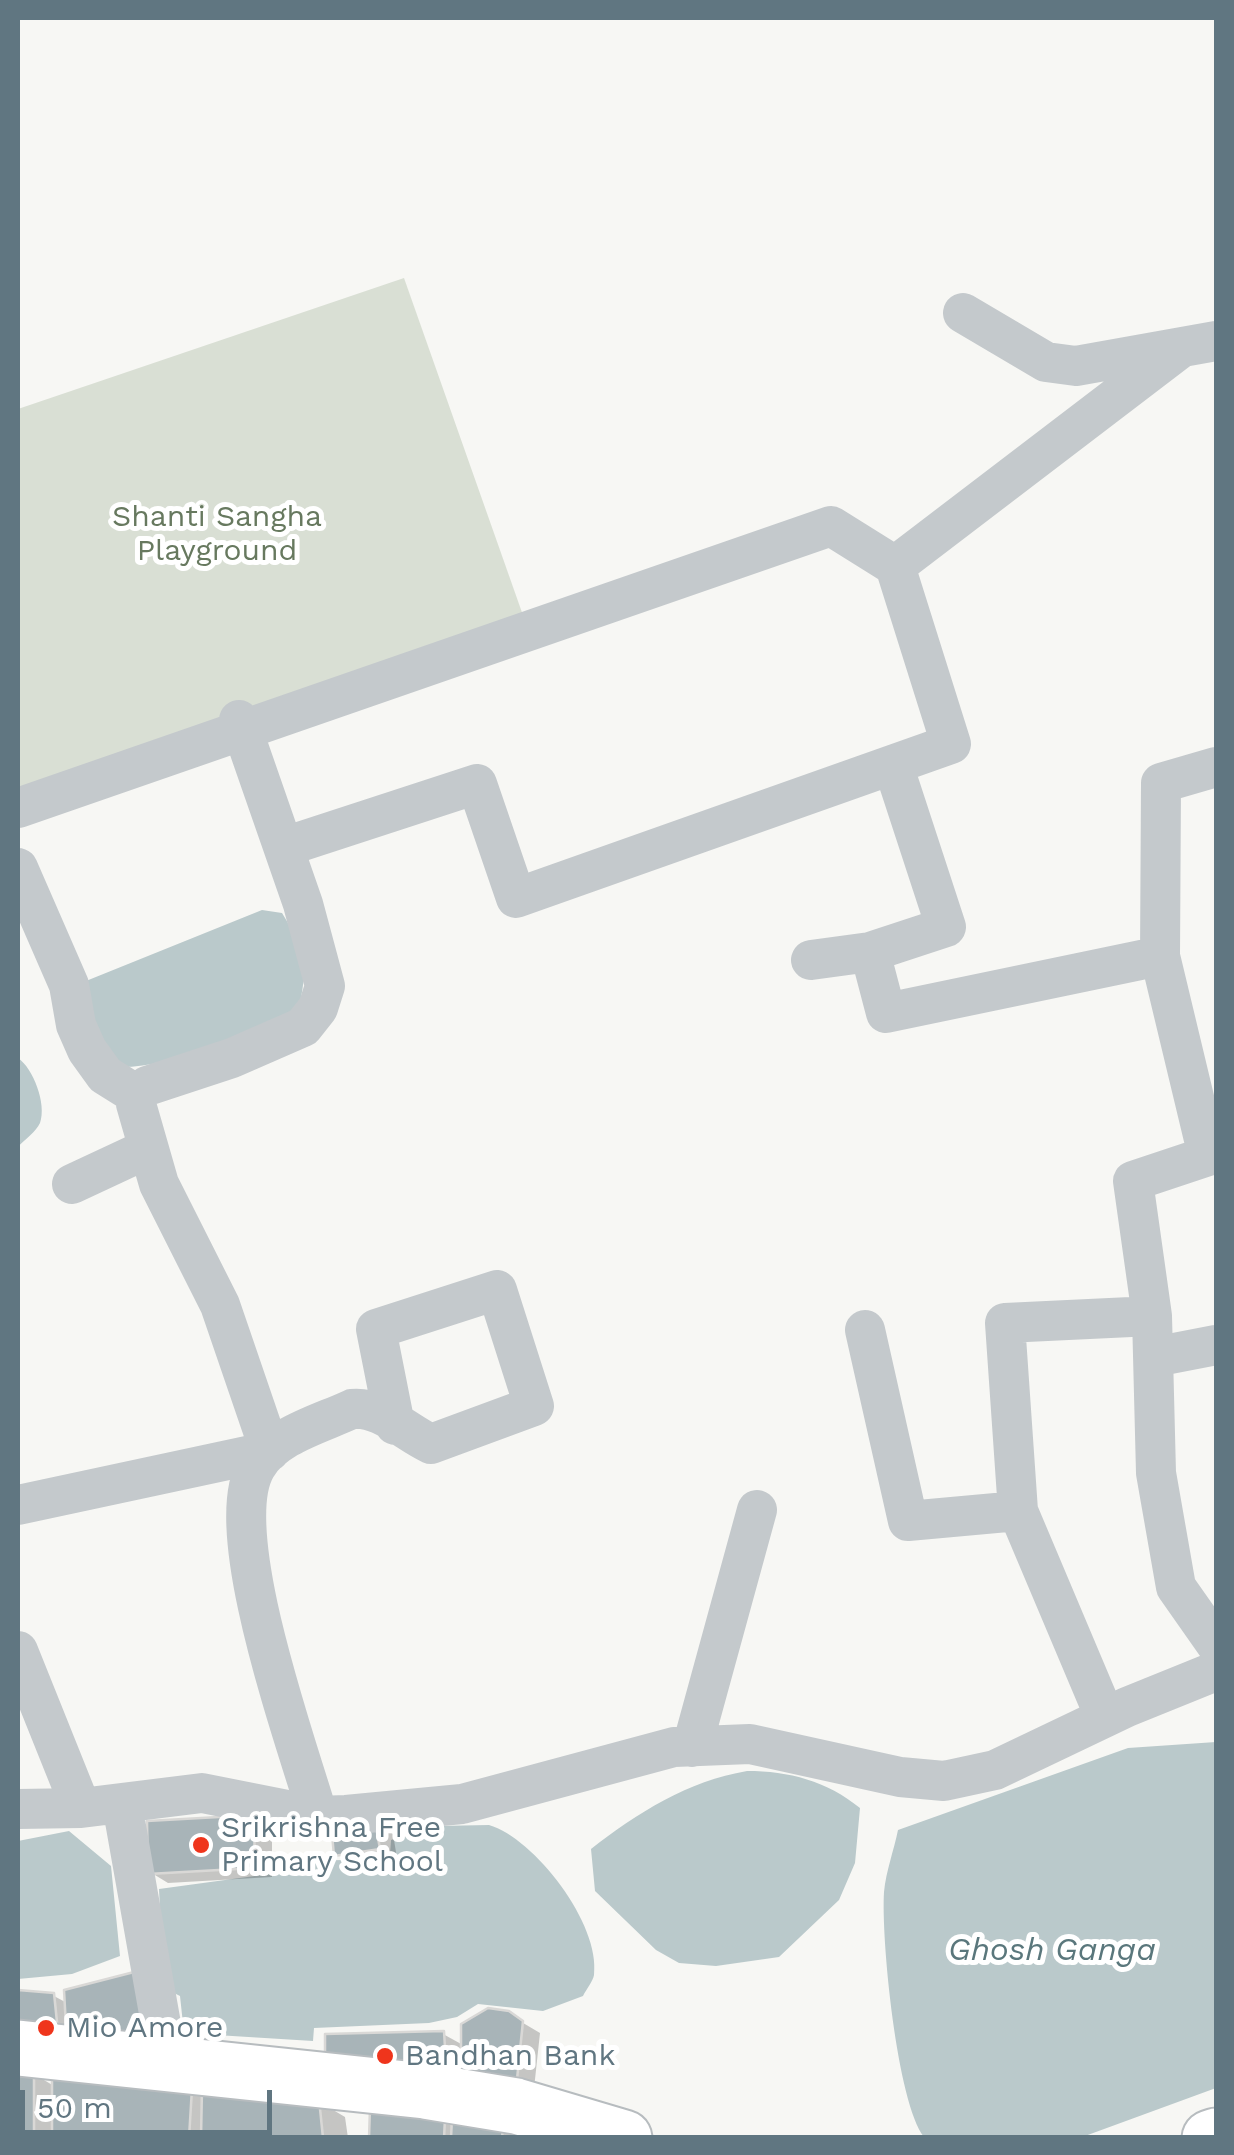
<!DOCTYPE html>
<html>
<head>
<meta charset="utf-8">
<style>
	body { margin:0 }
	#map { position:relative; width:1234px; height:2155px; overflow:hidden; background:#f7f7f4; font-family:"Work Sans",sans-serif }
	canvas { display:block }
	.frame { position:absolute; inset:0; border:20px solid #607681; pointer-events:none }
	.scale { position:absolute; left:20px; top:2090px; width:252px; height:45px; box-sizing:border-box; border:5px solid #607681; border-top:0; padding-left:12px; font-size:30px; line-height:35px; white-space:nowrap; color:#607681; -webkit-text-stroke:8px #fff; paint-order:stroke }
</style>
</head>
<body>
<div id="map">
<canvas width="1234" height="2155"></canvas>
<div class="frame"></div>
<div class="scale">50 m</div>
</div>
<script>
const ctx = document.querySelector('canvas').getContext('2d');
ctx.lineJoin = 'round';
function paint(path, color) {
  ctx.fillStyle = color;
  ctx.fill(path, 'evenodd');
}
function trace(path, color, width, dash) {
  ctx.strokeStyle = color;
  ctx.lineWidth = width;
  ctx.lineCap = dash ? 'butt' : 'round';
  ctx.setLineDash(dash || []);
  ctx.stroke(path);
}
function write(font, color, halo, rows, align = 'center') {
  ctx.font = font + ' "Work Sans",sans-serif';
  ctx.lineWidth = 10;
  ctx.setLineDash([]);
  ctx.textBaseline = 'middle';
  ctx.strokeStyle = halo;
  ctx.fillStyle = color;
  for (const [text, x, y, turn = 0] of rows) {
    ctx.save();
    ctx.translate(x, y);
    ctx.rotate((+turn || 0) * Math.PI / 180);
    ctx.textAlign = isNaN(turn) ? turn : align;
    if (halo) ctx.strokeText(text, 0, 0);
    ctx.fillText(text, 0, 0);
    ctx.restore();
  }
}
const green = new Path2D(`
	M404 278 525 621 18 795V409Z`);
const water = new Path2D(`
	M262 910 282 913C305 950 309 968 298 1011 248 1033 174 1068 119 1067L101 1046 81 983Z
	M18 1058C33 1068 47 1104 40 1123 36 1132 24 1140 18 1147Z
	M1216 1742V2088L1085 2136 924 2137C897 2102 881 1939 884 1892 886 1871 894 1850 898 1830L1128 1748Z
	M747 1771C789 1771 827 1781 860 1808L855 1863 839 1900 779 1957 716 1966 679 1963 656 1950 595 1891 591 1849C637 1813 688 1781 747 1771Z
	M489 1825C534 1838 601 1924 594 1975 593 1981 586 1990 583 1996L543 2011 478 2004 457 2017 429 2023 314 2028 313 2041 184 2033 180 1996 164 1988 159 1889 269 1874C292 1853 354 1866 390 1854L391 1840 437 1826Z
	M69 1831 111 1866 120 1956 72 1974 18 1979V1841Z`);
const shadow = new Path2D(`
	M254 1818 272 1828V1877L168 1883 150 1872Z
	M375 1823 393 1834 397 1858 355 1865 337 1854Z
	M18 1993 54 1996 67 2003 173 1994 18 2051Z
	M508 2014 540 2033 533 2098 363 2088 443 2034 463 2045Z
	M18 2072 34 2074 54 2086 191 2090 204 2098 318 2101 345 2117 348 2138H18Z
	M444 2120 454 2126 502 2129 511 2134V2129L537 2138H371Z`);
const building = new Path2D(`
	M255 1815 254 1868 148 1874 147 1821Z
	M375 1821 380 1849 334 1856 331 1823Z
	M138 1971 151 2051 67 2044 64 1990Z
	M18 1990 54 1993 59 2042 18 2037Z
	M488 2008 509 2011 523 2021 516 2089 461 2082V2024Z
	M444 2031 447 2082 325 2069V2034Z
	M18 2070 34 2072V2138H18Z
	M52 2075 192 2088 189 2138H52Z
	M202 2089 319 2099 323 2138H201Z
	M370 2108 445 2118 444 2138H369Z
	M452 2119 503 2126 502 2138H451Z`);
const minor = new Path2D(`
	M963 313 1046 362 1076 366 1216 341
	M895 566 1182 347
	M893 765 946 927 870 952 886 1013 1160 956 1208 1156 1133 1181 1152 1316 1156 1473 1176 1587 1216 1644
	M18 808 831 526 895 566 951 744 516 898 477 784 284 847
	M18 868 69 985 76 1025 87 1050 105 1075 137 1095
	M1160 956 1161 783 1216 767
	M811 960 870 952
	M72 1184 147 1149
	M865 1330 908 1521 1018 1511
	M1154 1357 1216 1345
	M18 1505 270 1451 220 1305 159 1184 136 1104 137 1095 147 1086 232 1058 303 1027 318 1008 325 986 303 904 239 720
	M18 1651 81 1808
	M1105 1717 1018 1511 1005 1323 1152 1316
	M692 1747 757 1510
	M122 1804 168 2064
	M18 1809 81 1808 202 1793 318 1816 346 1815 462 1804 674 1747 750 1744 900 1777 944 1781 995 1770 1127 1707 1216 1671
	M318 1816C297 1744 219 1530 256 1467 275 1435 320 1424 352 1409 381 1406 405 1432 431 1444L534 1406 497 1290 376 1329 395 1425`);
const primary = new Path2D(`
	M18 2048 425 2091 516 2106 624 2138
	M1210 2138 1216 2136`);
const markers = [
	[201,1845,10,"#ef351c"],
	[46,2028,10,"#ef351c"],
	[385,2056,10,"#ef351c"]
];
const parkNames = [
	["Shanti Sangha",217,517],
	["Playground",217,551]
];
const poiNames = [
	["Srikrishna Free",221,1828],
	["Primary School",221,1862],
	["Mio Amore",66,2028],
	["Bandhan Bank",405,2056]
];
const waterNames = [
	["Ghosh Ganga",1052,1951]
];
paint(green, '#d9dfd4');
paint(water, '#bac9cb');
paint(shadow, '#0003');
paint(building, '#a8b4b8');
trace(building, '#d9d8d6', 2.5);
trace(primary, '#b7bcbf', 59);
trace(minor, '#c4c9cc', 40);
trace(primary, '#fff', 55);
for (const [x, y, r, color] of markers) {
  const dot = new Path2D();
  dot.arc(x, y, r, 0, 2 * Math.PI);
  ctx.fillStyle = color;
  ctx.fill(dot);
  trace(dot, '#fff', 4);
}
write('30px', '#67795f', '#fff', parkNames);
write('30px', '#607681', '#fff', poiNames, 'left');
write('italic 32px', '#5a777c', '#fff', waterNames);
</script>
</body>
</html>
